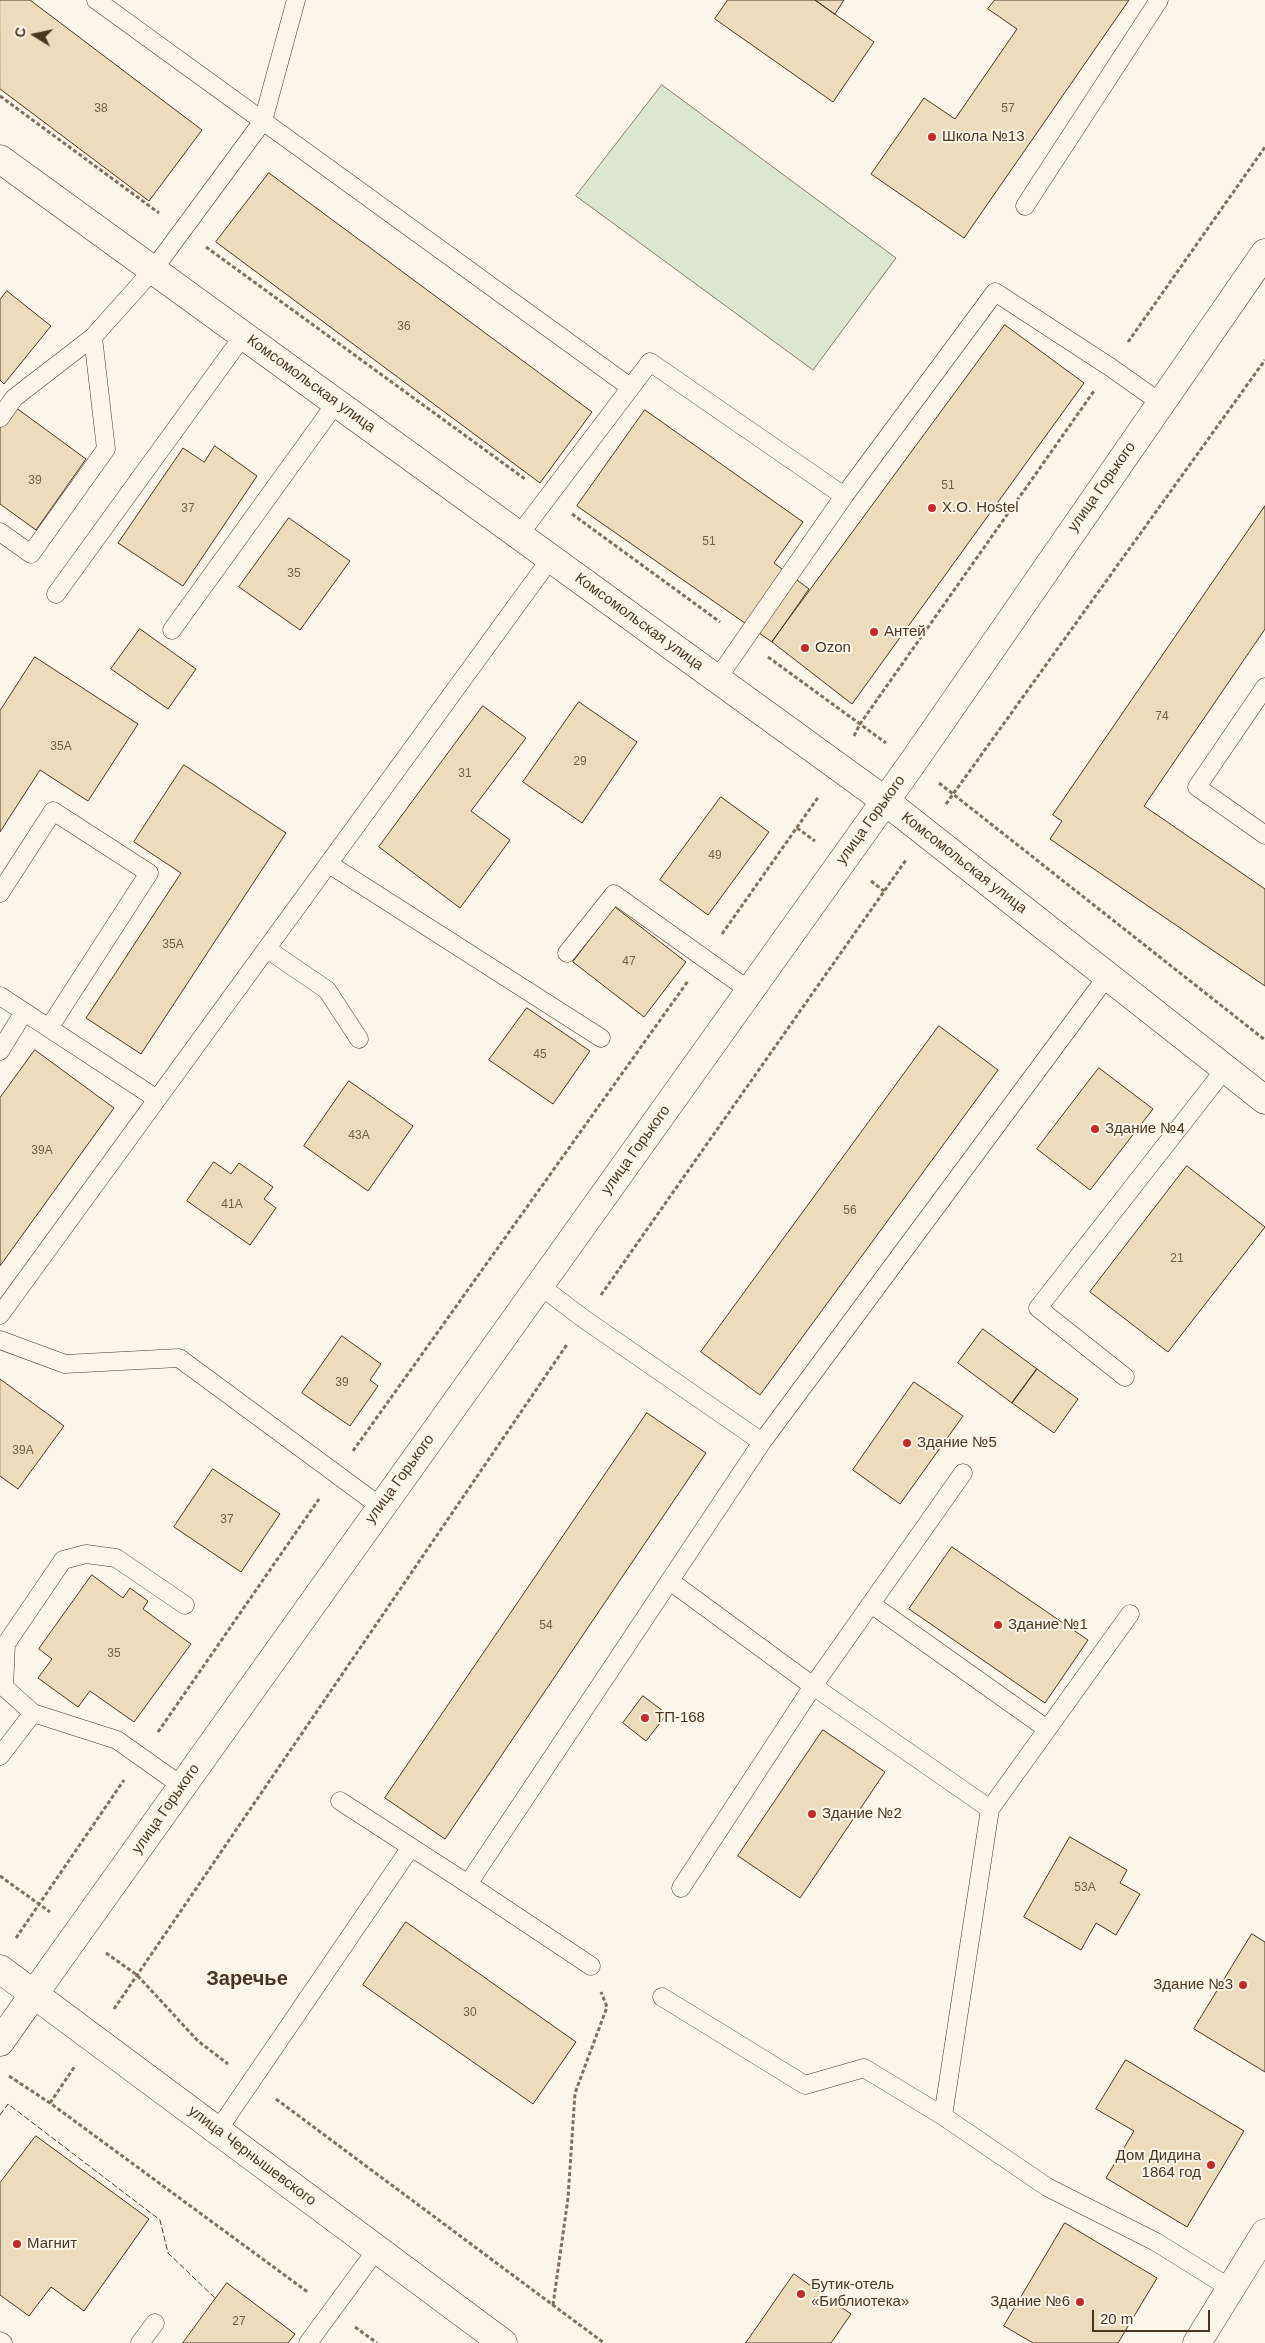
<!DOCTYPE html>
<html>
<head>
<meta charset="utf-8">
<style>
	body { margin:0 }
	#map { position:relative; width:1265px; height:2343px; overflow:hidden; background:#fbf6e9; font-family:Helvetica,sans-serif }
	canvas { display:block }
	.north { position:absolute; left:10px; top:10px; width:50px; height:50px; -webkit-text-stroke:4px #fbf6e9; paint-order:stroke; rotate:280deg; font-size:14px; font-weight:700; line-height:20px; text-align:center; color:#4a3520 }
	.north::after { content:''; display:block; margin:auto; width:18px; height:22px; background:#4a3520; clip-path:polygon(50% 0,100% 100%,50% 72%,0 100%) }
	.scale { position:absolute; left:1092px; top:2310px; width:118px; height:22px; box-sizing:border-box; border:2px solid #4a3520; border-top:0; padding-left:6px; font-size:15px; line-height:18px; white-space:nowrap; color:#4a3520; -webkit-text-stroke:4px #fbf6e9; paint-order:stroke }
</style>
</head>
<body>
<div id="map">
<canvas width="1265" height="2343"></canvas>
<div class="north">С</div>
<div class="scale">20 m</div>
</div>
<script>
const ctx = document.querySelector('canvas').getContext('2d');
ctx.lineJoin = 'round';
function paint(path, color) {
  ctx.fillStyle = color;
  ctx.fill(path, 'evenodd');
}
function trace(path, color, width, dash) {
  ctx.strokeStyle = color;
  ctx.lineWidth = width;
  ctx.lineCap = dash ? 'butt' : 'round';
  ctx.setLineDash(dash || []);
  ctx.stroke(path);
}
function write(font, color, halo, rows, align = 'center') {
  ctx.font = font + ' Helvetica,sans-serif';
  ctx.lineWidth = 4;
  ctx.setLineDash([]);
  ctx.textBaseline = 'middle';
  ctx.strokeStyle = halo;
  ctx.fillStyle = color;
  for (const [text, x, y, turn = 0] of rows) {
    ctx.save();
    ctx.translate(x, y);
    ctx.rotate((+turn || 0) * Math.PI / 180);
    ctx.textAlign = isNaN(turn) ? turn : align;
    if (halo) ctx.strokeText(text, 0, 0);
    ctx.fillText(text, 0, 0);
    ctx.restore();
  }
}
const green = new Path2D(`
	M662 85 896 258 813 370 576 196Z`);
const building = new Path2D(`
	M0 0H30L202 130 149 201 0 89Z
	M728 0H815L874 42 833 102 715 19Z
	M815 0H844L835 14Z
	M995 0H1129L964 238 871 174 924 98 955 119 1017 29 988 9Z
	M269 173 592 412 540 483 216 242Z
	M7 291 51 326 4 384 0 380V300Z
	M1005 325 1084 383 852 704 772 642Z
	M15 407 86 459 36 530 0 504V428Z
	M645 410 803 522 774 563 809 589 772 642 577 506Z
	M215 446 257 476 183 586 118 543 183 448 204 462Z
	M1265 506V629L1144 806 1265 889V986L1050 839 1062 821 1053 815Z
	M289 518 350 561 300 630 239 587Z
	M140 629 196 669 168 709 111 669Z
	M35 657 138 724 88 801 40 770 0 832V711Z
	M579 702 637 742 582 823 523 782Z
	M483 706 526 738 471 811 510 840 460 908 379 847Z
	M184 765 286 833 141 1054 86 1018 181 873 134 842Z
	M721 797 769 832 708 915 660 880Z
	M615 907 686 962 644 1017 573 962Z
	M527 1008 590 1051 553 1104 489 1060Z
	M939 1026 998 1070 760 1395 701 1352Z
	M35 1050 114 1108 0 1266V1098Z
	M1099 1068 1153 1109 1090 1190 1037 1149Z
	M349 1081 413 1126 368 1191 304 1146Z
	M214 1162 231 1174 239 1163 273 1187 264 1199 276 1208 250 1245 187 1201Z
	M1187 1166 1265 1227 1168 1352 1090 1292Z
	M983 1329 1037 1369 1012 1403 958 1363Z
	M342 1336 381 1364 370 1380 378 1386 350 1426 302 1393Z
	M1037 1369 1078 1399 1054 1433 1012 1403Z
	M0 1379 64 1426 18 1489 0 1476Z
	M914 1382 963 1416 900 1504 853 1470Z
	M647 1413 706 1453 445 1839 385 1798Z
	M213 1469 280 1514 241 1572 174 1527Z
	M952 1547 1088 1640 1045 1703 909 1609Z
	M92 1575 123 1598 130 1588 148 1601 143 1609 191 1644 134 1722 90 1691 78 1707 38 1678 52 1659 39 1649Z
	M643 1696 667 1714 646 1741 623 1723Z
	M823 1730 885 1772 800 1898 738 1856Z
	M1070 1837 1127 1870 1120 1883 1140 1894 1116 1935 1096 1923 1081 1950 1024 1917Z
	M406 1922 576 2042 533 2104 363 1985Z
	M1252 1934 1265 1942V2072L1194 2029Z
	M1126 2060 1244 2131 1187 2227 1106 2178 1134 2131 1096 2109Z
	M36 2136 149 2219 84 2311 51 2287 29 2316 0 2295V2183Z
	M1065 2223 1157 2278 1118 2343H1033L1004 2326Z
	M794 2274 851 2314 831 2343H746Z
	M227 2283 295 2334 288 2343H183Z`);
const path = new Path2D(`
	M0 96 159 213
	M206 247 525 479
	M1128 342 1265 147
	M572 514 720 622
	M768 657 886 743
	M854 736 860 724 1094 391
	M939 783 1265 1040
	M946 804 1265 360
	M797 828 815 841
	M871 881 884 891
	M722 934 819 796
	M601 1295 906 860
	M353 1451 688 981
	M158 1732 319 1499
	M0 1876 50 1912
	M16 1938 124 1780
	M106 1953 137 1975 198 2041 228 2064
	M114 2009 568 1343
	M9 2076 50 2103 309 2293
	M276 2099 604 2343
	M50 2103 75 2066
	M553 2305 568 2198 575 2093 607 2007 601 1992
	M355 2327 377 2343`);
const lane = new Path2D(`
	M96 0 630 387
	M1025 206 1159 0
	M0 418 14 398 93 337 153 270 263 121 296 0
	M0 532 31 554 106 449 93 337
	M519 535 650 362 844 496 995 292 1110 367 1161 403
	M56 594 243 336
	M172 630 336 403
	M717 679 844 496
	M1265 687 1197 787 1265 835
	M329 864 601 1038
	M0 893 53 811 149 873 49 1028
	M267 949 327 990 359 1039
	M567 953 614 894 750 991
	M0 996 157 1099
	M0 1051 24 1012
	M539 1285 584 1319 762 1442
	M0 1315 551 558
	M0 1340 65 1364 179 1358 381 1507
	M1125 1377 1038 1308 1225 1069
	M670 1581 813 1686 990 1809
	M871 1604 1047 1729
	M33 1713 117 1740 182 1786
	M0 1756 33 1713 4 1687 6 1644 63 1560 86 1554 116 1558 185 1605
	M340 1801 468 1884
	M681 1888 813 1686 963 1473
	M591 1966 468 1884 762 1442 1108 975
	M662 1997 805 2085 864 2068 943 2116 1047 2187 1156 2242 1230 2288
	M943 2116 990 1809 1130 1614
	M218 2130 411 1847
	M0 2341 3 2343
	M140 2343 155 2323
	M308 2343 377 2249`);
const street = new Path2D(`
	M0 159 884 800 1265 1100
	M0 2042 34 1994
	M1197 2343 1265 2233`);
const secondary = new Path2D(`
	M0 1969 503 2343
	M34 1994 913 762 1265 253`);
const fence = new Path2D(`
	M0 2115 8 2104 160 2220 168 2253 216 2299`);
const markers = [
	[932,137,5,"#c62828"],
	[932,508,5,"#c62828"],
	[874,632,5,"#c62828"],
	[805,648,5,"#c62828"],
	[1095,1129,5,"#c62828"],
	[907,1443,5,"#c62828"],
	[998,1625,5,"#c62828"],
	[645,1718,5,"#c62828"],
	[812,1814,5,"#c62828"],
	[1243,1985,5,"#c62828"],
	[1211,2165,5,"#c62828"],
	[17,2244,5,"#c62828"],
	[801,2294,5,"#c62828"],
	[1080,2302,5,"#c62828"]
];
const numberNames = [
	["38",101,109],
	["57",1008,109],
	["36",404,327],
	["39",35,481],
	["51",948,486],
	["37",188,509],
	["51",709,542],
	["35",294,574],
	["74",1162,717],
	["35А",61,747],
	["29",580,762],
	["31",465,774],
	["49",715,856],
	["35А",173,945],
	["47",629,962],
	["45",540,1055],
	["43А",359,1136],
	["39А",42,1151],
	["41А",232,1205],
	["56",850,1211],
	["21",1177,1259],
	["39",342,1383],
	["39А",23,1451],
	["37",227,1520],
	["54",546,1626],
	["35",114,1654],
	["53А",1085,1888],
	["30",470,2013],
	["27",239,2322]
];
const poiNames = [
	["Школа №13",942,137],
	["X.O. Hostel",942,508],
	["Антей",884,632],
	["Ozon",815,648],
	["Здание №4",1105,1129],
	["Здание №5",917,1443],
	["Здание №1",1008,1625],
	["ТП-168",655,1718],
	["Здание №2",822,1814],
	["Здание №3",1233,1985,"right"],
	["Дом Дидина",1201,2156,"right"],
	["1864 год",1201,2173,"right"],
	["Магнит",27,2244],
	["Бутик-отель",811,2285],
	["«Библиотека»",811,2302],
	["Здание №6",1070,2302,"right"]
];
const streetNames = [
	["Комсомольская улица",311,384,36],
	["улица Горького",1102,487,-55],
	["Комсомольская улица",639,622,36],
	["улица Горького",871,820,-54],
	["Комсомольская улица",964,863,38],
	["улица Горького",636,1150,-54],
	["улица Горького",400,1479,-54],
	["улица Горького",166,1809,-55],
	["улица Чернышевского",252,2156,37]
];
const districtNames = [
	["Заречье",247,1979]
];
paint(green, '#dce7d0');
trace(green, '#887966', 1);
paint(building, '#ecdcbc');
trace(building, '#4a3520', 1);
trace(lane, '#4a3520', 19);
trace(street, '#4a3520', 29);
trace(secondary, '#4a3520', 29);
trace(path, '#7f6f5c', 3, [4, 2.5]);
trace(lane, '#fbf6e9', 18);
trace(street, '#fbf6e9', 28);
trace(secondary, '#fbf6e9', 28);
trace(fence, '#4a3520', 1, [6, 2.5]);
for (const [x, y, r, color] of markers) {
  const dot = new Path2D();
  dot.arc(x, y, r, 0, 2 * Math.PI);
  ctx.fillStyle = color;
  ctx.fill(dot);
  trace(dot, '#fbf6e9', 2);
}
write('12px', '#725f47', null, numberNames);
write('15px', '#4a3520', '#fbf6e9', poiNames, 'left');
write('15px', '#4a3520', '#fbf6e9', streetNames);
write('bold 20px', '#4a3520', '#fbf6e9', districtNames);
</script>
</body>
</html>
